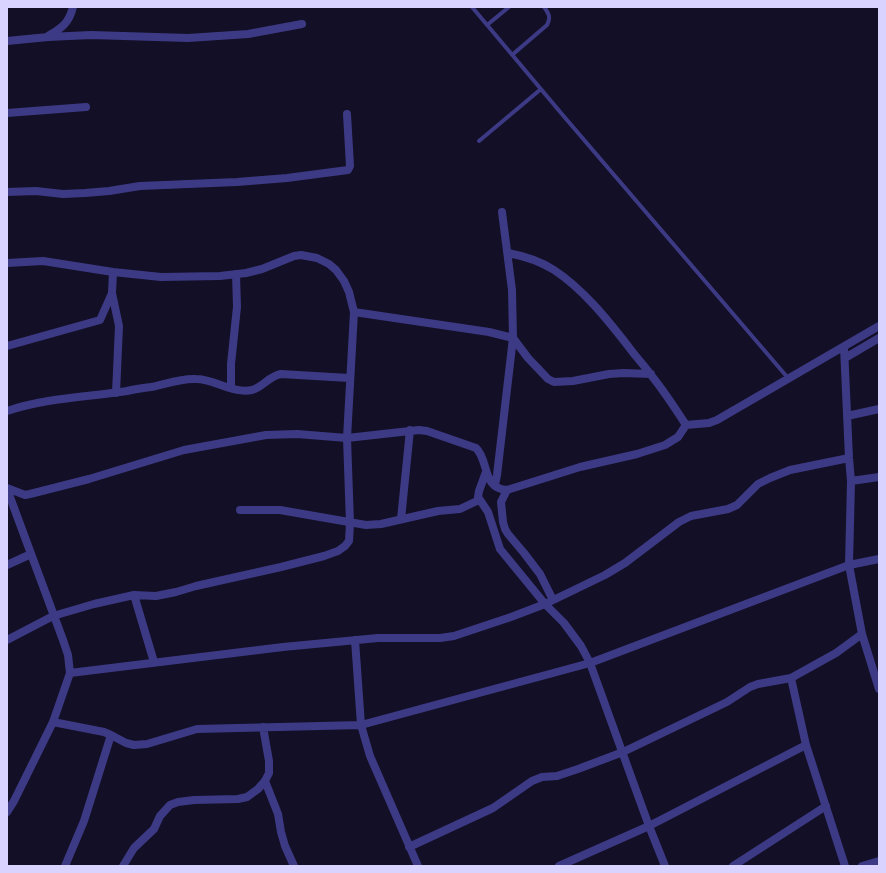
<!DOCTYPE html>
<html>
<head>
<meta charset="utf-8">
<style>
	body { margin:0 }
	#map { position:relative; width:886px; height:873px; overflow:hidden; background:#130f26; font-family:"Source Sans 3",sans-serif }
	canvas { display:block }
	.frame { position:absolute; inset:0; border:8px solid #d9d4ff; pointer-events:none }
</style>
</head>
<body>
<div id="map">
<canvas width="886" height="873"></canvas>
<div class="frame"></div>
</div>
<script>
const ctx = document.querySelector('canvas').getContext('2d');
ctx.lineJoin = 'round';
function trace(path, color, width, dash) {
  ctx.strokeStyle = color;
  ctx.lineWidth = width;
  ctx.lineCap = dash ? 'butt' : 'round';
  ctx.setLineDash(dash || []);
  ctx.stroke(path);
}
const lane = new Path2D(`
	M472 7 561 113 788 378
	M487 25 509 7
	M512 55 547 25C551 17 549 14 544 7
	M479 141 541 89`);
const street = new Path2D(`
	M48 36C62 28 69 23 73 7
	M7 41 48 37 91 35 188 38 248 34 302 24
	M7 113 86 107
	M7 192 36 191 63 194 85 193 109 191 140 186 237 182 287 178 348 170 350 166 347 114
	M508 253C524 256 540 261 554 270 583 289 607 319 628 346 635 356 644 365 651 375 664 391 675 408 686 425
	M7 263 43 261 113 272 161 277 220 276 246 273 262 269 294 256 301 255 317 258 329 264 336 270 344 281 349 292 354 312 347 438 350 523 349 541 345 546 338 551 324 556 281 567 196 586 176 592 156 596 134 595 94 604 53 616 7 640
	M112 293 113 272
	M354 312 489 332 513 338 528 358 548 379 554 382 573 381 609 374 624 373 651 374
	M7 346 100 320 112 293 119 326 116 393
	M844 347 849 458 851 481 849 565 862 634 879 689
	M845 358 879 338
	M231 388V364L237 307 236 274
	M7 411C45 398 87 397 127 391 135 389 143 388 151 387 166 384 181 378 196 379 214 379 233 394 252 390 263 387 269 376 281 374L349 378
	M847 416 879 409
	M486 472 479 491 478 497 488 512 500 549 545 604 564 623 581 646 590 663 649 826 665 866
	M851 481 879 477
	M495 485 497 475 513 338 512 290 502 212
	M7 488 25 495 30 494 89 479 184 450 266 435 297 434 347 438 419 430 427 431 476 448C489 460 482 489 507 490L580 467 637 454 665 445 678 437 686 425 709 423 717 420 879 326
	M7 489 63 640 68 655 70 673 53 722 14 801 7 812
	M507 490 501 502 503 522 505 529 508 534 524 553 540 574 553 600
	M240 510H280L366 525 381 524 438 511 460 509 479 500
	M401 519 410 430
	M7 565 31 554
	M134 595 154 662
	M355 640 361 725 370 756 418 866
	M70 673 283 647 378 638H440L454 636 511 617 545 604 605 575 625 563 679 522 691 516 728 509 737 505 758 484 770 478 790 470 849 458
	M791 678 806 745 845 866
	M53 722 104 732 111 735 126 743 134 745 147 744 197 729 361 725 590 663 849 565 879 559
	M265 781 278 814 281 832 285 846 294 866
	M409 847 493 808 532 781 542 777 557 776 578 769 623 752 727 702 750 687 758 684 791 678 836 653 862 634
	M65 866 84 821 111 735
	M123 866 134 848 154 829 160 816 170 805 178 802 194 800 238 799 247 797 258 789 265 781 269 773V761L263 727
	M559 866 649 826 806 745
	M733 866 826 806
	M862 866 879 861`);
trace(lane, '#3d3a85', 4);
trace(street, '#3d3a85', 8);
</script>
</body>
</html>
